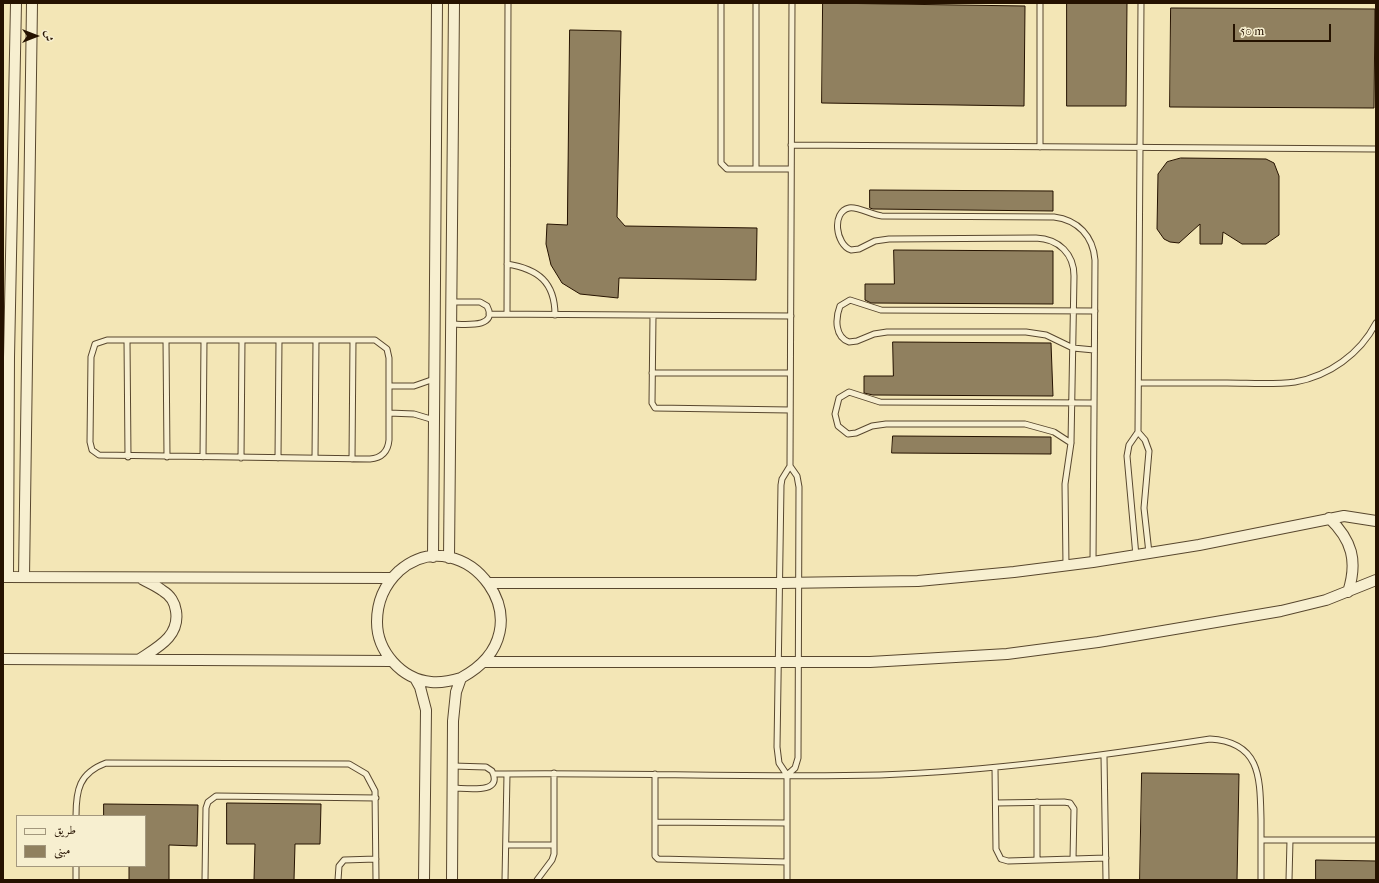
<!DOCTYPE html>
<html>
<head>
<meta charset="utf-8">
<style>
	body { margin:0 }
	#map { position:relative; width:1379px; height:883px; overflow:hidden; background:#f3e6b6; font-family:"IM FELL French Canon",Amiri,serif }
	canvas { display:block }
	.frame { position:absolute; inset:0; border:4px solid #251200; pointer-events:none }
	.legend { position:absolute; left:16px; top:815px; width:130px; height:52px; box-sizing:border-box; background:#f7efd0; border:1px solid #a3977d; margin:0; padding:5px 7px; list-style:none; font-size:12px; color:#251200 }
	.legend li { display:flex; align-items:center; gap:8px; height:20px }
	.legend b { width:20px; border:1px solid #a3977d }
	.north { position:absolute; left:16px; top:16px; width:40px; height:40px; -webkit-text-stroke:3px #f7efd0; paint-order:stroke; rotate:90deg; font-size:11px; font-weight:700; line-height:16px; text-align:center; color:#251200 }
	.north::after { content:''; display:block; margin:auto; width:14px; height:18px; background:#251200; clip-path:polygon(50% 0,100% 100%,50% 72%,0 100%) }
	.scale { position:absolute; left:1233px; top:24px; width:98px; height:18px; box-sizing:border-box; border:2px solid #251200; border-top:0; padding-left:5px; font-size:12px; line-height:14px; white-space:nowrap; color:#251200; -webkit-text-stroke:3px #f7efd0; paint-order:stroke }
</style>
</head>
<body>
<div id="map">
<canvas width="1379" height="883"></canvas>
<div class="frame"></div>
<ul class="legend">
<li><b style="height:5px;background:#f7efd0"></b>طريق</li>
<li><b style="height:11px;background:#90805f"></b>مبنى</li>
</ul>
<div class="north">ش</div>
<div class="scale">50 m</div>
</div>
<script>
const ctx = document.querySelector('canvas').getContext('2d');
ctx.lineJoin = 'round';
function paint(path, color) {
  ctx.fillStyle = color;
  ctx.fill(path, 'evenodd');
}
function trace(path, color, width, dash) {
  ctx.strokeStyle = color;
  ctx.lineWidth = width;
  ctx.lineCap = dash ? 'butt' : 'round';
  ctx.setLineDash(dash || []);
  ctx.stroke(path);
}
const building = new Path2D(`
	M823 3 1025 6 1024 106 822 103Z
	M1067 3H1127L1126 106H1067Z
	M1171 8 1375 9 1374 108 1170 107Z
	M570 30 621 31 617 217 625 226 757 228 756 280 619 278 618 298 580 294 562 283 551 265 546 244 547 224 567 225Z
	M1181 158 1266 159 1274 163 1279 176V235L1266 244H1242L1223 232 1222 244H1200V224L1179 243 1170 242 1164 239 1157 229 1158 174 1167 162Z
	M870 190 1053 191V211L873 209 870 208Z
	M894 250 1053 251V304L871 303 865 300V284H894Z
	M893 342 1051 343 1053 396 873 395 864 393V376H893Z
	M893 436 1051 437V454L892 453Z
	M1142 773 1239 774 1237 880H1140Z
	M227 803 321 804 320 844H295L294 880H254L255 844H227Z
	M104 804 198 805 197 846 169 845V880H129V866H145V816H104Z
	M1316 860 1376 861V880H1316Z`);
const lane = new Path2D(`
	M721 3V163L727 169H791
	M756 3V169
	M1040 3V147
	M1141 3 1138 432 1145 440 1149 451 1144 508 1149 553
	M791 145 1376 149
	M507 264C538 269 555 282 555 315
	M489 314 791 316
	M507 314 508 3
	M653 316 652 403 655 408 790 410
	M451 324C463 324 499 329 487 306L480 302H452
	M107 340H375L387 349 389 358V440C388 451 382 458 370 459L99 455 92 450 90 442 91 357 95 344Z
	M127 340 128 457
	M166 340 167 457
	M1094 350 1073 348 1046 335 1026 332H887L874 334 857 341 849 342C835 337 835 319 840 306L850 300 881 310 1095 311
	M652 373H790
	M1139 383C1168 383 1198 383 1227 383 1249 383 1273 385 1295 382 1329 376 1360 354 1376 323
	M389 386H414L434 379
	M389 413 414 414 434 420
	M1071 443 1054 432 1025 424H886L872 426 856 433 848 434 838 426 835 414 839 398 849 392 880 402 1094 403
	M203 457 204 340
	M241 458 242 340
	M278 458 279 340
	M315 458 316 340
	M352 459 353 340
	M1136 556 1127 456 1129 445 1138 432
	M1066 566 1065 484 1071 443 1074 276C1074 254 1059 239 1036 238L889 239 875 241 859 249 851 250C836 245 831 212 849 208 857 206 872 215 882 216L1054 217C1078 220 1093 236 1095 260L1093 562
	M1104 756 1106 880
	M453 766 486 767 492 771C504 795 465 788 453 788
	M995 768 996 849 1001 859 1008 861 1106 858
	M494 774C622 772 751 778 880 775 991 771 1100 756 1210 739 1261 742 1260 778 1261 819 1261 839 1261 860 1261 880
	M655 774V856L658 859 787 862
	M787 775 795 768 798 758 799 487 797 476 790 466
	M1037 802V860
	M996 803 1064 802 1070 803 1074 809 1073 859
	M76 816C76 790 79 773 106 763L349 764 366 774 375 791 376 880
	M655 822 787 823
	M1261 840H1376
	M506 845H554
	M76 880V866
	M205 880 206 808 208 802 216 796 376 798
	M338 880 339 866 344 860 376 859
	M505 880 507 774
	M537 880 552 860 554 854V773
	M787 880V775L779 763 777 747 781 485 782 479 790 466 792 3
	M1289 880 1290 840`);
const street = new Path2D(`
	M1329 518C1352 540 1358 561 1348 592
	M433 557 437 3
	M449 558 454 3
	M3 577 392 578
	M8 577 9 357 16 3
	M24 577 32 3
	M489 583H781L918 581 1014 572 1093 562 1199 545 1344 516 1376 521
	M3 659 392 661
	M140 659C158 647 180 636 176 611 175 603 170 595 163 591 157 586 149 583 142 579
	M485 662H870L1007 654 1098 642 1281 611 1326 600 1376 580
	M415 678 420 687 426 710 424 880
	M452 880 453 721 456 692 461 678C554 628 463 515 399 571 384 585 377 601 377 622 377 651 401 679 431 682 441 683 451 681 461 678`);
paint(building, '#90805f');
trace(building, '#251200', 1);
trace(lane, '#58472e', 7);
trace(street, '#58472e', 12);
trace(lane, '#f7efd0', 5);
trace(street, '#f7efd0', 10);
</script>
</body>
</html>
